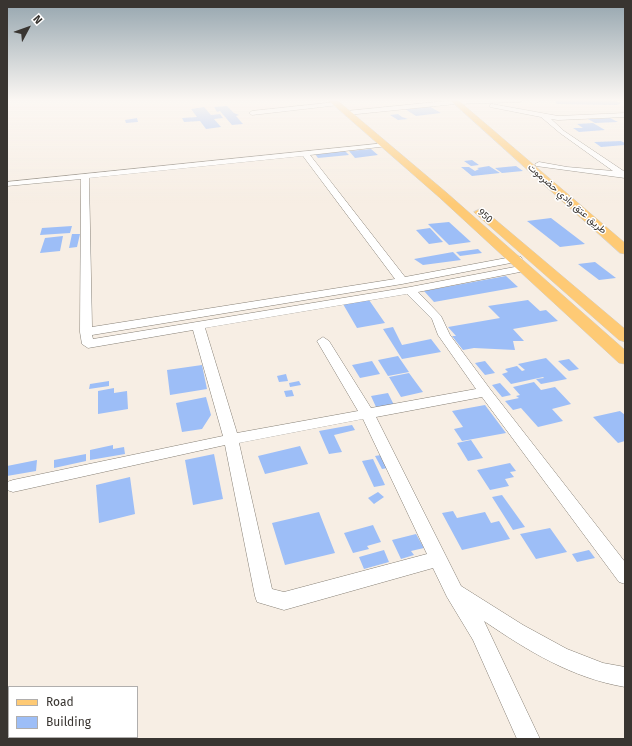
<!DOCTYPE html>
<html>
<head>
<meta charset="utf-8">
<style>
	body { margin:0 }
	#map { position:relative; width:632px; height:746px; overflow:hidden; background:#f7eee4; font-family:"Fira Sans",sans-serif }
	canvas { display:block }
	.frame { position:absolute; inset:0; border:8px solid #393531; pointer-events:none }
	.legend { position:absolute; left:8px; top:686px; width:130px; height:52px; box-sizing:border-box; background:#fff; border:1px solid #b0aead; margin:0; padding:5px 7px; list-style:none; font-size:12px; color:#393531 }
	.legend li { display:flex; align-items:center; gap:8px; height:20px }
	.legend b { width:20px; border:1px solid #b0aead }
	.north { position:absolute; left:8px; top:8px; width:40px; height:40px; -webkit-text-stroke:3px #fff; paint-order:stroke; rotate:49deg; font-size:11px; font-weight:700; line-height:16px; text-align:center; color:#393531 }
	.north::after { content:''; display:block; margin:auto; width:14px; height:18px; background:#393531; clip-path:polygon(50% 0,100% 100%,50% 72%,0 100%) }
</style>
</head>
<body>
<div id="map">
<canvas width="632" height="746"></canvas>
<div class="frame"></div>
<ul class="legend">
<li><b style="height:5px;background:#feca75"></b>Road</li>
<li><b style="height:11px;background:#9dbef7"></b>Building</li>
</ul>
<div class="north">N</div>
</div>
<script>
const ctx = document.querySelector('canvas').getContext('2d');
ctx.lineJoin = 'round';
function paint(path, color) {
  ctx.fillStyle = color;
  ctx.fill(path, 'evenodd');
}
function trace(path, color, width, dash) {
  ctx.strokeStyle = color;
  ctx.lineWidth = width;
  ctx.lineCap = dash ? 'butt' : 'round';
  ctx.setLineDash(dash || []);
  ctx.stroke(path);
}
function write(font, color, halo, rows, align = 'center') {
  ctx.font = font + ' "Fira Sans",Vazirmatn,sans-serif';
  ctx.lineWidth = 3;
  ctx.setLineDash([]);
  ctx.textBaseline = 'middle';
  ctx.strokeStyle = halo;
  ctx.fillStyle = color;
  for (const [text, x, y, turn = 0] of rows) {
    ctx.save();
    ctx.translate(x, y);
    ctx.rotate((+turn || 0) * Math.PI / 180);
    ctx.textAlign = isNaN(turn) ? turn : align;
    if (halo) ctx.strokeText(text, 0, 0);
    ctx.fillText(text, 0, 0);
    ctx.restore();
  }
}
const building = new Path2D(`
	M554 100H611L621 103 617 105 557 104Z
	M227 106 234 113 239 115 236 116 243 124 232 125 220 111 217 112 214 107Z
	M429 106 441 113 416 116 405 109Z
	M204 107 211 115 220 114 223 118 214 119 221 127 206 129 200 121 184 122 182 118 197 117 191 109Z
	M398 114 402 117 408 119 398 120 390 115Z
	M137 118 138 122 126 123 125 120Z
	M610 118 618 122 595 123 588 119Z
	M593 123 605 130 579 132 573 128H583L577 124Z
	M621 141 625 143V145L601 147 594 142Z
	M371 149 378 155 355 158 349 151Z
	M345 151 349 155 318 158 315 154Z
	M472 160 479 165 471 166 464 161Z
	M489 166 500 173 472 176 461 167H469L475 171 479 169 477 168Z
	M516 166 523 171 502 173 495 168Z
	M551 218 585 244 560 247 527 221Z
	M449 222 471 242 449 245 428 224Z
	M72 226 70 233 40 235 42 228Z
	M430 228 443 242 429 244 416 230Z
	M72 234H80L77 247 69 248Z
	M63 236 60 251 40 253 45 238Z
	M478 249 482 253 460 256 456 252Z
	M453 252 461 260 423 265 414 259Z
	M595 262 616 278 599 280 578 264Z
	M506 276 518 287 434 302 424 291Z
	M369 300 385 323 357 328 343 304Z
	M528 300 540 311 546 310 558 321 513 329 524 341H513L515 350 474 348 463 350 452 336H456L448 327 500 318 488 306Z
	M393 327 402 345 431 339 441 352 402 359 383 329Z
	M398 356 409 372 388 376 378 360Z
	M546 358 567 379 541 384 536 379 544 378 543 377 511 384 502 374 508 372 505 369 517 366 522 371 525 370 518 364Z
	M569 359 579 369 569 371 558 361Z
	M372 361 380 374 360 378 352 365Z
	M485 361 495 373 485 375 475 363Z
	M202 365 207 389 170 395 167 370Z
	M409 373 423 392 401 397 389 377Z
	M286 374 288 381 279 382 277 376Z
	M109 381V386L89 389 90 384Z
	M299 381 301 385 290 387 289 383Z
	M534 382 541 390 555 387 571 404 552 409 563 421 538 427 521 408 513 410 505 401 519 398 516 396 520 395 513 387Z
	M500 383 511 395 502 397 492 385Z
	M114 388V393L127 391 128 409 98 414V391Z
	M292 390 294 396 286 397 284 391Z
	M388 393 394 405 376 407 371 396Z
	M206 397 211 415 202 429 182 432 176 403Z
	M485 405 506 433 462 441 454 429 463 427 452 411Z
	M620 411 625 415V441L618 443 593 417Z
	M352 425 355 430 334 435 342 452 329 454 319 431Z
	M471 440 483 458 468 461 457 443Z
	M113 445V449L124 447 125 454 90 460V450Z
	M300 446 308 464 265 474 258 456Z
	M86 454V461L54 468V460Z
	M214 454 223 499 193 505 185 460Z
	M381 455 388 468 382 469 375 456Z
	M373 459 385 485 374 487 362 461Z
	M37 460 36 471 7 476V466Z
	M510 463 516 471 510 472 514 477 505 479 509 486 490 490 477 470Z
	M130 477 135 514 99 523 96 485Z
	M378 492 384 497 374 504 368 498Z
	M502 495 525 527 513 530 492 497Z
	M453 511 457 518 485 512 491 523 499 521 510 539 462 550 442 513Z
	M319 512 335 553 285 565 272 523Z
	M373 525 381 542 367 546 369 549 353 553 344 533Z
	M550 528 567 552 536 559 520 534Z
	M416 534 424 548 411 551 414 555 401 559 392 540Z
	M384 550 389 562 364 569 359 557Z
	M589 550 595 558 577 562 572 554Z`);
const minor = new Path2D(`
	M456 100H523L520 102 456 104 347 115 344 113 347 111Z
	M337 102 339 103V105L252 115 249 113 252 111Z
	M492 104 558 116 625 113V117L558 120 551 119 564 131 625 172V178L536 166 535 164 539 162 567 167 613 171 560 133 541 117 490 107V105Z
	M386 143 389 145 388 146 310 155 405 277 517 256 521 257 522 259 521 261 402 284 92 335 93 339 410 287 525 265 529 266 530 268 525 271 418 292 441 316 450 335 490 389 625 562V584L619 582 482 397 376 417 461 586 523 625 567 649 603 663 625 667V687C572 678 528 651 484 621L540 739H517L473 640 447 597 433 568 284 610 257 602 255 596 225 445 13 492 7 490V482L13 480 223 436 193 330 88 348 82 344 80 332 81 179 7 186V182ZM303 156 395 279 92 327 89 178ZM407 294 432 319 438 335 476 389 371 408 329 341 323 337 317 341 358 411 237 433 205 328ZM363 419 427 554 284 592 272 589 239 443Z`);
const major = new Path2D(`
	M328 100H337L447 193 625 350V364L619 363 440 198Z
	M450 100H458L625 243V254L620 253Z
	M480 209 484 210 625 329V342L619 340 476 214 474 212Z`);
const farStreetnames = [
	["طريق عتق وادي حضرموت",567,199,41],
	["950",485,216,40]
];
paint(building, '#9dbef7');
trace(minor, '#878076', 1);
trace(major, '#cfcfce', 1);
paint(minor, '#fff');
paint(major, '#feca75');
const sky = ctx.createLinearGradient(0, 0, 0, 204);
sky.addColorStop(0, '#95a5ae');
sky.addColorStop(0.49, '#fbf7f3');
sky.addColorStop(1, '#fbf7f300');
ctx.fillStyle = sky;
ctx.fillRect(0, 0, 632, 204);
write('10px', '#393531', '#fff', farStreetnames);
</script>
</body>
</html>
